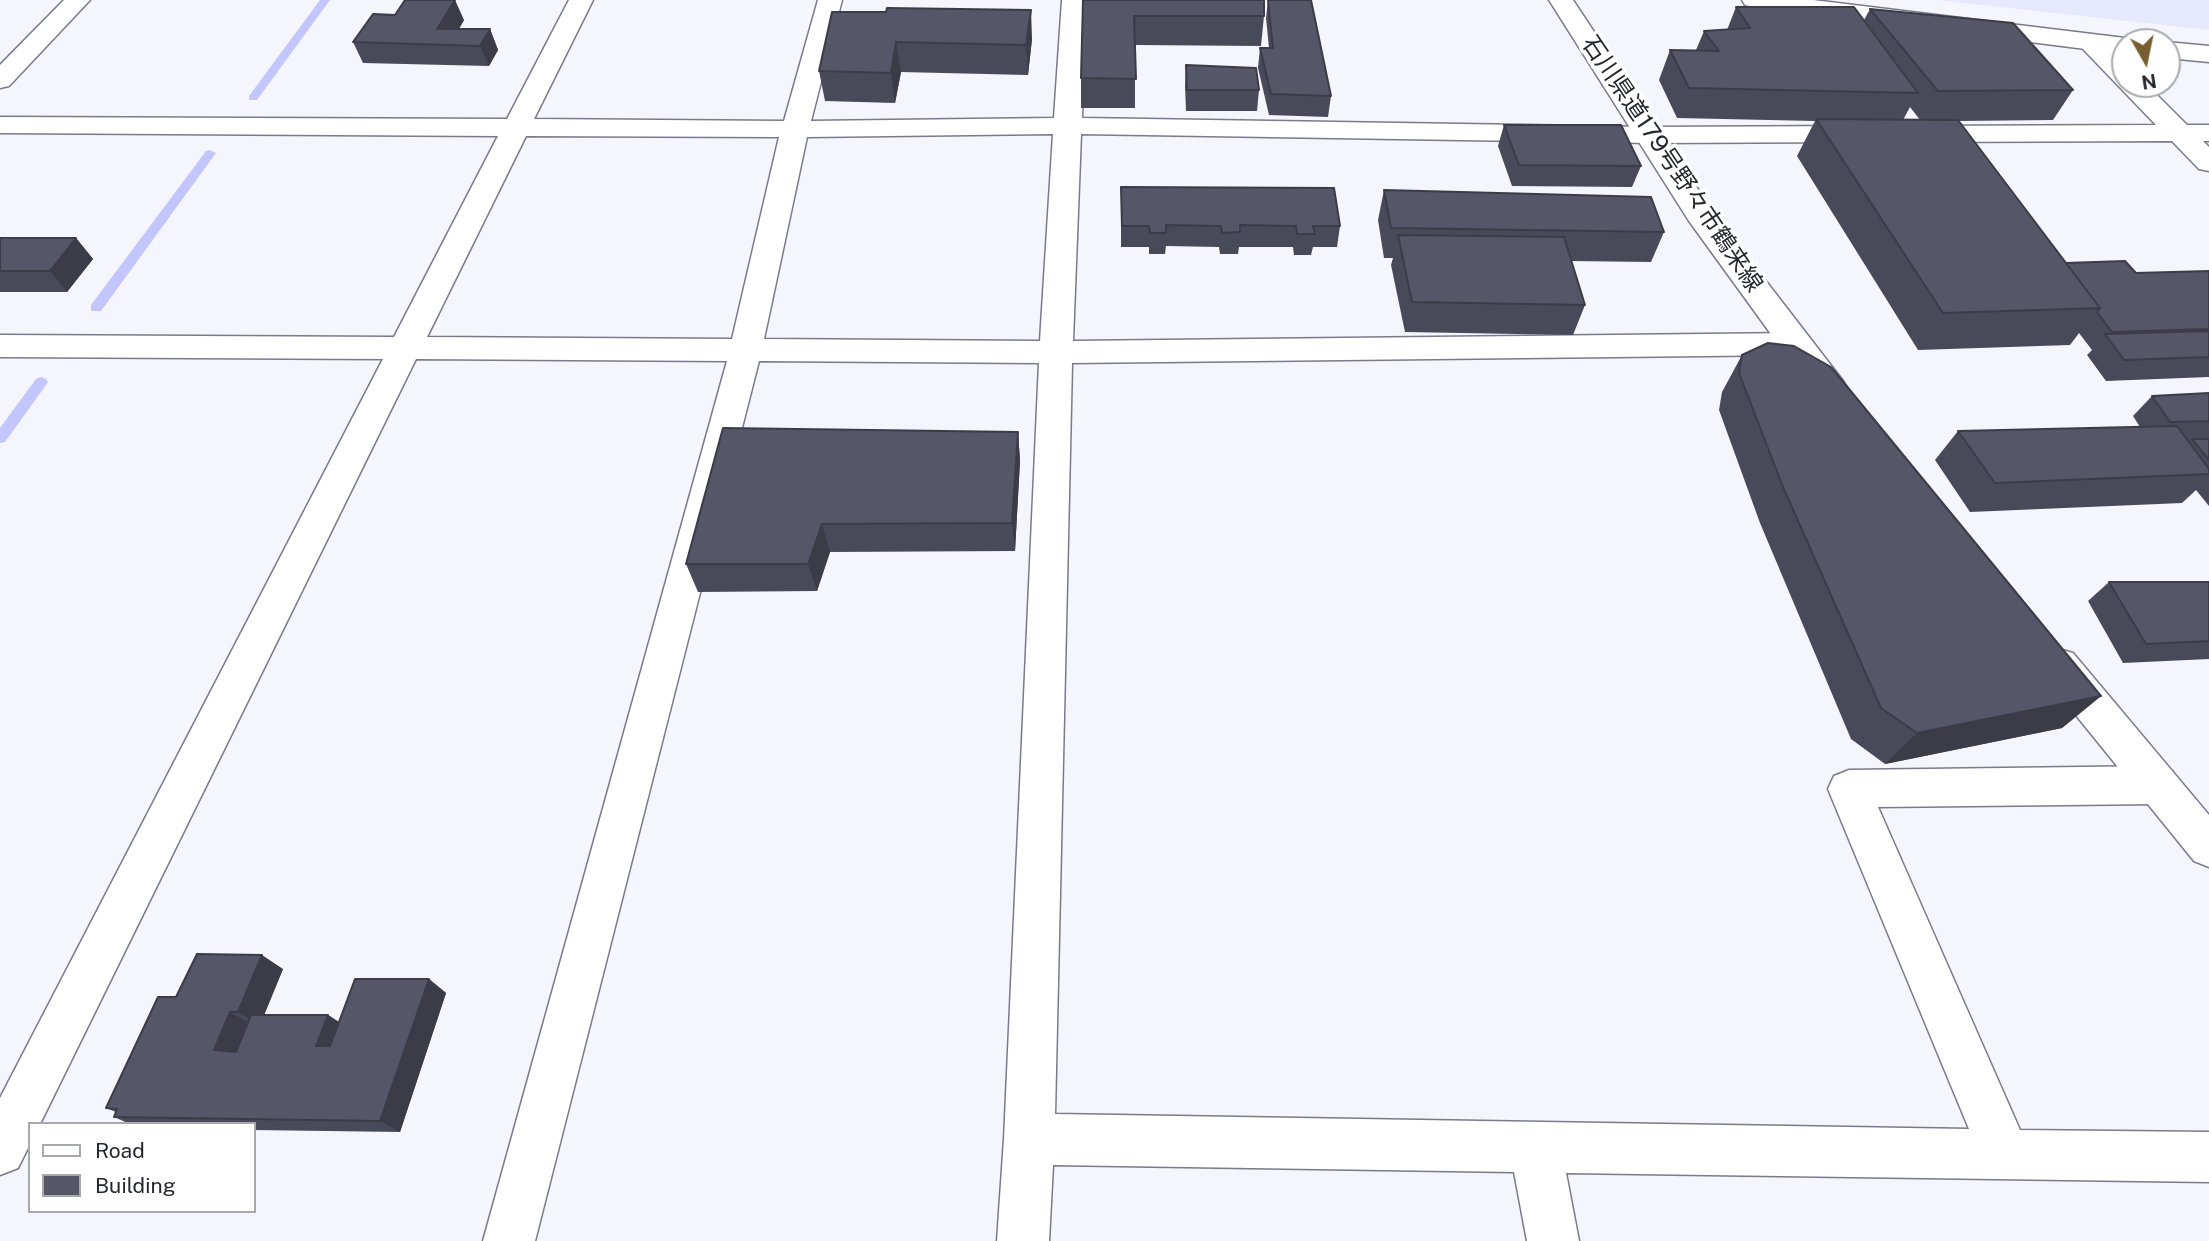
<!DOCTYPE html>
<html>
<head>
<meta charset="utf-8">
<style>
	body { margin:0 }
	#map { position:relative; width:2209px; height:1241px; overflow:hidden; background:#f4f5fd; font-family:"Public Sans",sans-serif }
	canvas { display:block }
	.legend { position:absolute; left:28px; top:1122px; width:228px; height:91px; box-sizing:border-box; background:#fff; border:2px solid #a8a9ab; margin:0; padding:9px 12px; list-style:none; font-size:21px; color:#26272e }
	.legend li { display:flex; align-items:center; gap:14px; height:35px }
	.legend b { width:35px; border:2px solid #a8a9ab }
	.north { position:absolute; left:2111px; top:28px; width:70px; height:70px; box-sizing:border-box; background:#fff; border:2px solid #a8a9ab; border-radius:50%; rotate:171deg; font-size:19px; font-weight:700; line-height:28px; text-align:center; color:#26272e }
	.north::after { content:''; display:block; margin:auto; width:24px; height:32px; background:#775d2f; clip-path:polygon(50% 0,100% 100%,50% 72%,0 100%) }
</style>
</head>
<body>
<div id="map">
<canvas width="2209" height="1241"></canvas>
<ul class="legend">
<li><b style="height:9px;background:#fff"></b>Road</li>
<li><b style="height:19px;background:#555668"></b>Building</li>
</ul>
<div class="north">N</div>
</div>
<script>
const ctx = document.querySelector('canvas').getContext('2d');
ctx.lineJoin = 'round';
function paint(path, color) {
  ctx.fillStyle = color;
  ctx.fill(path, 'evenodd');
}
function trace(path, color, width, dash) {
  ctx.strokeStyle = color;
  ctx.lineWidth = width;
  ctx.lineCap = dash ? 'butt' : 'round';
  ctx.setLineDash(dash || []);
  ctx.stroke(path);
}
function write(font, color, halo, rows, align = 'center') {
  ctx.font = font + ' "Public Sans","Noto Sans JP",sans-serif';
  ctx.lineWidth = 7;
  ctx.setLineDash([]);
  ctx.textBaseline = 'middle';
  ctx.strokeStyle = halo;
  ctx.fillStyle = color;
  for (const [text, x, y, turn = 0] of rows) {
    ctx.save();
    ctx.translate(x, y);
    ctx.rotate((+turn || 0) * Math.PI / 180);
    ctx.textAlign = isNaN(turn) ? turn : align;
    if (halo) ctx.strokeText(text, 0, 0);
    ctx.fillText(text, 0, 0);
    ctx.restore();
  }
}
const built = new Path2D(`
	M1937 0H2209V30Z`);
const stream = new Path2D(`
	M320 0H330L257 100H249V96Z
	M210 150 216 153 101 311H91V305L206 151Z
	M41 377 46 379 48 382 46 385 5 442 0 443V428L36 379Z`);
const street = new Path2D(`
	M64 0H90L9 86 0 88V65Z
	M569 0H593L534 119 784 121 818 0H842L811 121 1054 118 1062 0H1086L1082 118 1651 127 1860 126 1870 128 1874 134 1870 140 1860 142 1651 143 1081 134 1073 341 1795 333 1806 336 1811 344 1806 352 1795 355 1072 363 1055 1114 1969 1129 1828 789 1834 776 1849 770 2158 766 2173 772 2179 785 2173 798 2158 804 1878 807 2020 1130 2209 1132V1182L1566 1173 1579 1241H1527L1514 1172 1053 1165 1049 1241H997L1004 1139 1039 363 759 361 535 1241H483L727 361 416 359 40 1124H30V1144L18 1168 0 1175V1098L383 359 0 357V335L394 337 498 136 0 133V117L507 119ZM1053 134 1040 341 764 339 807 137ZM526 136 779 137 732 339 427 337Z
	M2091 35 2100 38 2125 63V84H2146L2187 125H2209V141H2203L2209 147V171L2199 169 2172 141 1917 142 1907 140 1903 134 1907 128 1917 126 2156 125 2082 48 2078 43 2082 38Z`);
const secondary = new Path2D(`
	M1549 0H1573L1715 215 1843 381 1848 389 1843 397 1831 401 1819 397 1784 352 1689 221Z
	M1742 0H1813L2125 38 2135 42H2125V54L1754 7 1745 5Z
	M2167 42 2209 46V62L2167 58Z
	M2059 649 2073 653 2209 815V867L2194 861 2045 677 2039 665 2045 653Z`);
const wall = new Path2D(`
	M1083 0 1264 16 1261 46 1135 45V108H1081V78Z
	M1268 0H1311L1331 96 1328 117 1269 115 1258 68 1260 48H1269L1266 18Z
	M1736 7 1864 20 1870 9 2073 90 2053 120 1958 121 2066 263 2136 273 2209 271V377L2106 381 2087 355 2092 350 2079 333 2070 345 1918 350 1797 156 1815 121 1677 118 1659 80 1670 50H1696L1704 31 1727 30ZM1910 107 1920 120H1903Z
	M832 12 1032 39 1028 75 901 72 895 103 825 101 819 71Z
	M464 20 459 29H490L498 50 489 66 363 63 353 42Z
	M1186 65 1259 90 1257 111H1186L1185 86Z
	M1504 125 1641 166 1632 187 1512 186 1498 146Z
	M1121 187 1340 226 1337 247H1313L1311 255H1294L1293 247H1239L1238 254H1220L1219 247 1166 246 1165 254H1149V247H1121Z
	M1384 190 1664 232 1651 262 1571 261 1585 305 1573 335 1405 332 1391 265 1393 258H1384L1378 220Z
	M0 238H76L93 259 67 292H0Z
	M1742 355 2101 696 2062 728 1885 764 1851 739 1760 523 1719 410 1722 392Z
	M2209 393V506L2196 490 2182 503 1970 512 1935 460 1958 431 2140 427 2133 416 2152 396Z
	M1018 432 1020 461 1015 551 830 552 817 591 698 592 686 564Z
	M2109 582H2209V659L2123 663 2088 601Z
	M283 969 264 1015H328L339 1022 429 979 446 993 400 1132 254 1130V1124H130L114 1117 116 1112 106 1108 176 997Z`);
const shadedWall = new Path2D(`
	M455 0 464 20 449 45 437 29Z
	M1031 10 1032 39 1028 75 1026 45Z
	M490 29 498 50 489 66 480 46Z
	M896 42 901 72 895 103 891 73Z
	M76 238 93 259 67 292 50 271Z
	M1018 432 1020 461 1015 551 1012 523Z
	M822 524 830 552 817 591 808 564Z
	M2101 696 2062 728 1885 764 1917 733Z
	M262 955 283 969 260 1025 238 1012Z
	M429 979 446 993 400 1132 380 1121Z
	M230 1012 253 1025 237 1063 214 1050Z
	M328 1015 348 1028 337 1058 316 1046Z`);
const building = new Path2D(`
	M405 0H455L437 29H490L480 46 353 42 373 14 395 15Z
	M1083 0H1264V16H1134L1136 79 1081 78Z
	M1268 0H1311L1331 96 1271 94 1260 48H1273Z
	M1736 7H1854L1918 93 1689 88 1670 50 1719 51 1704 31 1750 28Z
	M887 8 1031 10 1026 45 896 42 891 73 819 71 832 12H886Z
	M1870 9 2013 23 2073 90 1938 91Z
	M1186 65 1256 68 1259 90H1187Z
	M1816 119 1958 120 2100 308 1943 313Z
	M1504 125H1621L1641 166 1519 165Z
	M1121 187 1334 188 1340 226H1313L1315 234H1297L1296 226 1240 225V232L1222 233 1221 226 1166 225V233H1150L1149 226H1122Z
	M1384 190 1651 197 1664 232 1391 228Z
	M1398 235 1564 237 1585 305 1412 302Z
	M0 238H76L50 271H0Z
	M2125 261 2136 273 2209 271V329L2112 332 2097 312 2100 308 2066 263Z
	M2209 331V357L2124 360 2105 334Z
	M1768 343 1794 346 1831 367 2101 696 1917 733 1881 708 1783 487 1739 373 1742 355Z
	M2209 393V421L2170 422 2152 396Z
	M2177 426 2209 469V474L1995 483 1958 431Z
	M723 428 1018 432 1012 523 822 524 808 564H686Z
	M2192 439H2209V460Z
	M2109 582H2209V641L2146 644Z
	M197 954 262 955 238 1012H230L214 1050 236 1052 251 1015H328L316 1046H330L355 979H429L380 1121 114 1117 117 1109 106 1108 158 997H176Z`);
const streetNames = [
	["石川県道179号野々市鶴来線",1672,164,56]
];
paint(built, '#e6e8fe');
paint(stream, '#c3c5fd');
trace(street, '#797a8d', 3);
trace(secondary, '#797a8d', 3);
paint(street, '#fff');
paint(secondary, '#fff');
paint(wall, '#494a59');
paint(shadedWall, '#3c3c49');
paint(building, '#555668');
trace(building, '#3c3c49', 2);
write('24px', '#26272e', '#fff', streetNames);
</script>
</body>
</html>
